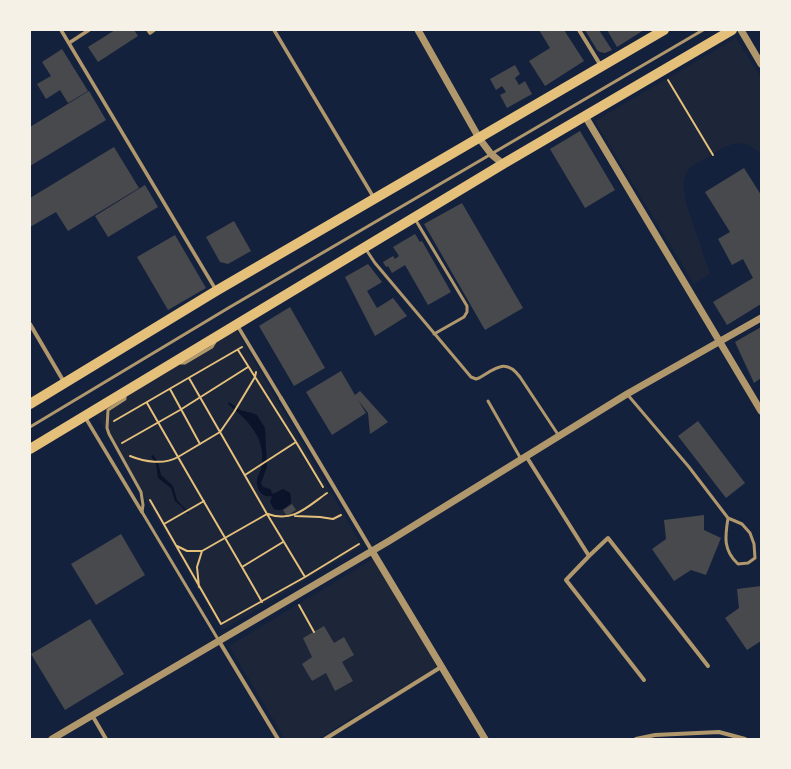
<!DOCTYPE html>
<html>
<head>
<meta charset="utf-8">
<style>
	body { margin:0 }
	#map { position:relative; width:791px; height:769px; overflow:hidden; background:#14213d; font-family:Quicksand,sans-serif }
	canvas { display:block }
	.frame { position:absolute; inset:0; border:31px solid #f6f1e7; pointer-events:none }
</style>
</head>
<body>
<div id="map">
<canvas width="791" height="769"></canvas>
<div class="frame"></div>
</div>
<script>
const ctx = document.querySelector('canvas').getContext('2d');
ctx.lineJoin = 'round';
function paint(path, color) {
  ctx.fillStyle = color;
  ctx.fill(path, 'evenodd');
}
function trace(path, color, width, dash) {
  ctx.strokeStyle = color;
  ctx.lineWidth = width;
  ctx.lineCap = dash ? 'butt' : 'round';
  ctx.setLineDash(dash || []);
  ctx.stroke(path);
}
const green = new Path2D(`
	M736 38 761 78V154C739 134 727 146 706 158 701 161 692 165 688 170 681 179 684 192 686 203L710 274 694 284 595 121Z
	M236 330 362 546 222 630 96 414Z
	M373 559 438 666 317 739H285L229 646Z`);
const water = new Path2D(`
	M229 402 240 410 252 413 257 415 265 428 267 467 261 483 263 487 270 489 273 494 283 489 290 493 291 498V503C285 508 281 512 274 509L270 502 272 496C264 498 258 492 257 484 256 476 262 471 262 463 265 436 247 420 228 404Z
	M153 455 158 462 161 475 173 486 177 500 189 513 188 514 181 506 175 501 171 488 158 478 156 464 151 456Z`);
const building = new Path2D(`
	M115 30H134L138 36 98 62 88 47Z
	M539 30H564L584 61 545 86 529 61 550 48Z
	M585 30H599L612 50 605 53 600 52 597 50Z
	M607 30H644L617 47Z
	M62 49 88 91 68 103 60 90 46 99 37 84 51 76 42 62Z
	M515 65 520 74 515 78 519 85 525 81 532 94 507 108 500 95 506 92 502 86 496 90 490 79Z
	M89 91 106 120 30 166V127Z
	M580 131 615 190 585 208 550 149Z
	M114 147 139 188 68 231 56 212 30 227V198Z
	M744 168 761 195V304L727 325 713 302 753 278 743 259 732 265 718 239 730 232 705 192Z
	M145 185 158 207 108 237 95 216Z
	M462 203 523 308 485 330 424 224Z
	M234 221 251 251 228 264 220 262 206 237Z
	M415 234 420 242 422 241 451 292 428 305 405 265 392 273 388 266 386 267 383 262 393 256 395 259 399 256 393 247Z
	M175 235 206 288 168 310 137 257Z
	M368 264 382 282 367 291 377 308 393 298 407 316 375 336 345 277Z
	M290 307 325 368 294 386 259 326Z
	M761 327V378L754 383 735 342Z
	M341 371 355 395 360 391 388 422 370 434 368 413 358 400 366 413 332 435 306 392Z
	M698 421 745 483 726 498 678 436Z
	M292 504 296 510 287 516 283 510Z
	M704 515V530L721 538 706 575 691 570 674 581 652 549 666 539 664 520Z
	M121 534 145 575 96 605 71 564Z
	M761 586V641L747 650 725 618 739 608 737 589Z
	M90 619 124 674 65 710 31 654Z
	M324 626 334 643 344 637 354 655 342 662 353 681 335 691 326 673 312 681 302 664 312 657 303 638Z`);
const path = new Path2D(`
	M668 80 713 155
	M238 350 296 442 245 475
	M189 378 220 432 234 412 255 377 256 372
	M170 389 200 444
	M114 421 242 347
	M296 442 323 487
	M122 443 180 410 248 367
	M130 456C145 462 164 465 178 457L147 403
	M150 500 221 624
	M267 514 305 577
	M268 514C293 523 307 507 327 493
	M295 516 320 517 333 519 341 515
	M164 524 204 501
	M177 546 187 551H202
	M242 567 283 542
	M199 587 197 567 202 551 267 514 220 432 178 457C206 506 235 554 262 602
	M299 605 314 632
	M221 624 305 577 359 544`);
const service = new Path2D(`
	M415 219 467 306V312L464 317 434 334
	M365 248 375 263 471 377 476 379 479 378C496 368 506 358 520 377L559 436
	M180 363H185L212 347 215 342
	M627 394 689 467 728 518 742 524 750 533 754 544 755 558 748 563 738 564C723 550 725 537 728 518
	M125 395V399L108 410 107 428 109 434 141 492 143 505 142 512 219 641
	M488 401 521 459
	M30 427 230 307 703 30`);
const pedestrian = new Path2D(`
	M61 30 216 290
	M148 30 150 33 154 30
	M274 30 374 198
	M69 43 89 30
	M237 325 281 398
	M85 417 142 512`);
const minor = new Path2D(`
	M579 30 601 66
	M30 324 64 382
	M281 398 372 551
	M526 456 589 556 608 538 708 666
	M589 556 566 580 644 680
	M219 641 278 739
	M92 715 106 739
	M325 739 441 667
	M636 739 655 735 719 732 745 739`);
const tertiary = new Path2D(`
	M418 30 479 138 491 154 503 164
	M741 30 761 64
	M585 116 761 411
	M372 551 485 739
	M52 739 389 541 627 394 761 318`);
const primary = new Path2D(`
	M30 404 216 291 664 30
	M30 449 503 164 732 30`);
paint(green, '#1d2539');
paint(water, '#0b132b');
paint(building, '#48494c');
trace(path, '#e5c07b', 2);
trace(service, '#b1986c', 3);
trace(pedestrian, '#b1986c', 3.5);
trace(minor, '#b1986c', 4);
trace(tertiary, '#b1986c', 7);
trace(primary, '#e5c07b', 10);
</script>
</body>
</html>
